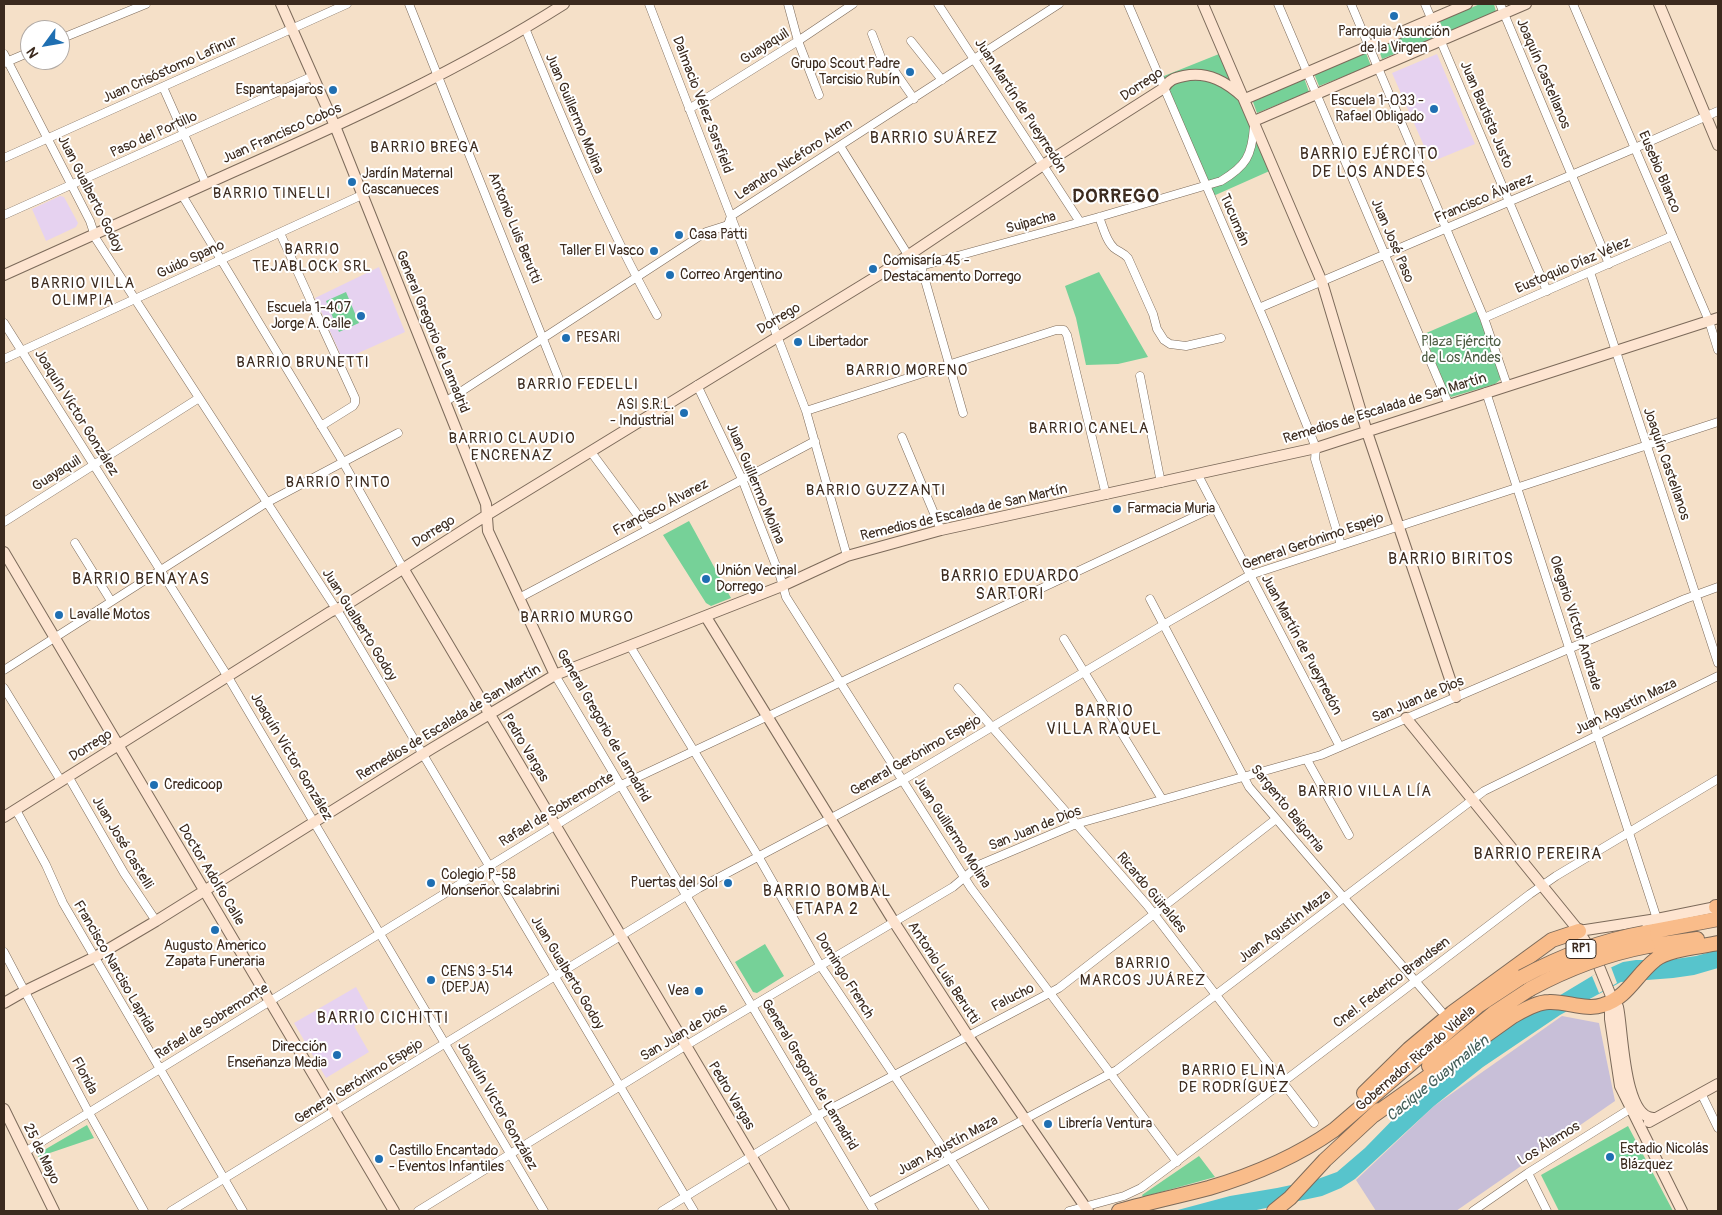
<!DOCTYPE html>
<html>
<head>
<meta charset="utf-8">
<style>
	body { margin:0 }
	#map { position:relative; width:1722px; height:1215px; overflow:hidden; background:#f5e0c8; font-family:Pangolin,sans-serif }
	canvas { display:block }
	.frame { position:absolute; inset:0; border:5px solid #3b2a1e; pointer-events:none }
	.north { position:absolute; left:20px; top:20px; width:50px; height:50px; box-sizing:border-box; background:#fff; border:1px solid #b1aaa5; border-radius:50%; rotate:238deg; font-size:14px; font-weight:700; line-height:20px; text-align:center; color:#3b2a1e }
	.north::after { content:''; display:block; margin:auto; width:18px; height:22px; background:#1f6fb2; clip-path:polygon(50% 0,100% 100%,50% 72%,0 100%) }
</style>
</head>
<body>
<div id="map">
<canvas width="1722" height="1215"></canvas>
<div class="frame"></div>
<div class="north">N</div>
</div>
<script>
const ctx = document.querySelector('canvas').getContext('2d');
ctx.lineJoin = 'round';
function paint(path, color) {
  ctx.fillStyle = color;
  ctx.fill(path, 'evenodd');
}
function trace(path, color, width, dash) {
  ctx.strokeStyle = color;
  ctx.lineWidth = width;
  ctx.lineCap = dash ? 'butt' : 'round';
  ctx.setLineDash(dash || []);
  ctx.stroke(path);
}
function write(font, color, halo, rows, align = 'center') {
  ctx.font = font + ' Pangolin,sans-serif';
  ctx.lineWidth = 4;
  ctx.setLineDash([]);
  ctx.textBaseline = 'middle';
  ctx.strokeStyle = halo;
  ctx.fillStyle = color;
  for (const [text, x, y, turn = 0] of rows) {
    ctx.save();
    ctx.translate(x, y);
    ctx.rotate((+turn || 0) * Math.PI / 180);
    ctx.textAlign = isNaN(turn) ? turn : align;
    if (halo) ctx.strokeText(text, 0, 0);
    ctx.fillText(text, 0, 0);
    ctx.restore();
  }
}
const built = new Path2D(`
	M1437 54 1475 144 1431 162 1392 73Z
	M60 196 64 197 78 223 76 227 46 241 32 209Z
	M379 267 405 332 343 360 315 298Z
	M356 987 372 1016 354 1026 369 1052 326 1078 294 1023Z`);
const industrial = new Path2D(`
	M1562 1016 1599 1023 1615 1101 1456 1211H1376L1356 1180 1434 1106Z`);
const green = new Path2D(`
	M1480 4H1494L1496 12 1445 33 1440 22 1442 20Z
	M1429 25 1434 38 1382 59 1378 47Z
	M1224 52 1274 169 1211 197 1159 78Z
	M1366 53 1371 66 1319 86 1315 76 1316 73Z
	M1304 78 1309 92 1257 113 1253 102 1255 100Z
	M1099 272 1148 357 1118 364 1086 365 1076 318 1065 286Z
	M346 292 359 323 339 332 326 301Z
	M1477 311 1500 374V380L1495 384 1451 397 1447 391 1424 334Z
	M689 521 694 530 731 598 711 606 706 603 663 535Z
	M765 944 784 976 757 993 753 992 735 962Z
	M87 1125 94 1138 38 1157 39 1153Z
	M1628 1126 1673 1211H1559L1541 1175Z
	M1199 1156 1215 1177 1143 1197 1142 1195Z`);
const water = new Path2D(`
	M1718 950V968L1694 975 1673 978 1621 982 1560 1015 1483 1067 1434 1106 1355 1179 1341 1188 1322 1196 1252 1211H1174L1230 1196 1277 1188 1315 1180 1337 1172 1365 1148 1410 1102 1466 1056 1537 1009 1592 976 1623 962 1636 960H1669L1696 956Z`);
const pier = new Path2D(`
	M1611 967 1617 983 1599 993 1592 976Z`);
const street = new Path2D(`
	M409 4 559 379
	M649 4 806 411 847 556
	M788 4 798 41 819 95
	M938 4 1080 222
	M1128 4 1268 329 1316 448 1315 459 1341 545
	M1278 4 1449 405
	M1351 4 1484 318 1507 385
	M1425 4 1547 291
	M1500 4 1609 264
	M1573 4 1709 321 1718 350
	M525 28C565 126 606 223 657 315
	M872 34 882 60 889 63 914 99
	M60 39 146 4
	M911 41 942 80
	M4 54 90 221 96 239 342 618 694 1211
	M4 63 30 52
	M163 87 206 184
	M689 109 798 41 853 4
	M840 146 908 255
	M4 158 347 4
	M182 195 343 462 403 568
	M4 215 313 76
	M1099 217C1103 227 1106 241 1114 248 1119 252 1124 253 1128 258L1153 314 1157 329 1164 340 1170 344 1186 346 1221 338
	M280 233 309 297
	M921 266 963 413
	M886 272 921 266 1099 217 1221 181C1246 166 1252 156 1254 126
	M1590 272 1718 663
	M310 300 355 398V403L353 406 321 426
	M1259 308 1635 148 1718 111
	M1484 318 1672 236
	M4 323 228 677 544 1211
	M4 359 362 195
	M1140 376 1161 483
	M697 385 742 479 780 576 786 597 971 888 1177 1162
	M1486 392 1657 919
	M445 402 706 232 728 225 731 216 1059 4
	M806 411 1056 330H1064L1067 335 1106 495
	M902 437 941 530
	M591 452 648 529
	M1198 475 1340 747
	M4 522 199 398
	M75 543 111 601
	M519 598 815 441
	M1150 599 1249 787 1441 1011
	M1064 639 1162 799
	M630 646 758 856 820 965 985 1211
	M4 670 266 503 398 433
	M555 675 874 1211
	M4 688 61 781
	M958 688 1147 905 1314 1123
	M1307 760 1349 835
	M68 776 124 873 156 921
	M16 810 46 865 63 903 243 1211
	M4 952 89 1113 144 1211
	M1701 1093 1718 1128
	M25 1152 621 785 1215 507
	M1528 1173 1547 1211
	M869 1202 1117 1070 1484 791 1718 676
	M171 1211 699 888 903 780 1163 625 1250 575 1718 422
	M418 1211 685 1046 953 887 979 865 1076 824 1321 755 1685 599 1718 587
	M662 1211 817 1116 1059 988 1276 819
	M1069 1211 1124 1196 1141 1188 1283 1082 1530 894 1556 876 1718 779
	M1473 1211 1528 1173 1630 1109`);
const secondary = new Path2D(`
	M281 4 335 126 486 504 488 531 555 675
	M1203 4 1322 282 1367 432 1456 697
	M1659 4 1718 145
	M1245 99 1467 4
	M1254 121 1526 4
	M4 275C81 240 158 205 235 171 348 121 460 70 564 4
	M4 552 394 1211
	M403 568 784 1211
	M706 617 894 922 968 1036 1088 1211
	M1406 718 1579 931 1596 959 1613 1001 1618 1007C1623 1027 1623 1121 1655 1118
	M4 817 330 612 346 605 487 515 882 273 1043 165 1164 88C1169 80 1174 78 1184 76 1208 71 1227 82 1245 99
	M1579 931 1657 919 1716 907
	M1613 1001 1610 1008V1019L1620 1086 1682 1211
	M4 1003 25 991 95 957 156 921 431 749 555 675 782 586 847 556 941 530 1316 448 1718 318
	M4 1109 54 1211
	M1649 1122 1718 1084`);
const highway = new Path2D(`
	M1716 907H1718
	M1644 933 1718 919
	M1648 946 1697 939
	M1429 1066 1495 1012 1530 989
	M1364 1093 1409 1049 1452 1013 1552 940 1579 931
	M1374 1115 1513 1016C1524 1010 1537 1002 1549 1002 1566 1001 1586 1011 1603 1005 1627 998 1636 975 1655 960 1668 949 1701 947 1718 943
	M1119 1211C1149 1202 1179 1196 1209 1188 1253 1175 1296 1157 1334 1130L1478 1006 1522 977
	M1274 1211 1290 1198 1325 1160 1379 1110`);
const highwayBridge = new Path2D(`
	M1522 977C1561 956 1600 941 1644 933
	M1530 989C1567 969 1606 954 1648 946`);
const markers = [
	[1394,16,5,"#1f6fb2"],
	[910,72,5,"#1f6fb2"],
	[333,90,5,"#1f6fb2"],
	[1434,109,5,"#1f6fb2"],
	[352,182,5,"#1f6fb2"],
	[679,235,5,"#1f6fb2"],
	[654,251,5,"#1f6fb2"],
	[873,269,5,"#1f6fb2"],
	[670,275,5,"#1f6fb2"],
	[361,316,5,"#1f6fb2"],
	[566,338,5,"#1f6fb2"],
	[798,342,5,"#1f6fb2"],
	[684,413,5,"#1f6fb2"],
	[1117,509,5,"#1f6fb2"],
	[706,579,5,"#1f6fb2"],
	[59,615,5,"#1f6fb2"],
	[154,785,5,"#1f6fb2"],
	[431,883,5,"#1f6fb2"],
	[728,883,5,"#1f6fb2"],
	[215,930,5,"#1f6fb2"],
	[431,980,5,"#1f6fb2"],
	[699,991,5,"#1f6fb2"],
	[337,1055,5,"#1f6fb2"],
	[1048,1124,5,"#1f6fb2"],
	[1610,1157,5,"#1f6fb2"],
	[379,1159,5,"#1f6fb2"]
];
const shields = [
	[1581,949,30]
];
const shieldNames = [
	["RP1",1581,949]
];
const poiNames = [
	["Parroquia Asunción",1394,32,"center"],
	["de la Virgen",1394,48,"center"],
	["Grupo Scout Padre",900,64,"right"],
	["Tarcisio Rubín",900,80,"right"],
	["Espantapajaros",323,90,"right"],
	["Escuela 1-033 -",1424,101,"right"],
	["Rafael Obligado",1424,117,"right"],
	["Jardín Maternal",362,174],
	["Cascanueces",362,190],
	["Casa Patti",689,235],
	["Taller El Vasco",644,251,"right"],
	["Comisaría 45 -",883,261],
	["Destacamento Dorrego",883,277],
	["Correo Argentino",680,275],
	["Escuela 1-407",351,308,"right"],
	["Jorge A. Calle",351,324,"right"],
	["PESARI",576,338],
	["Libertador",808,342],
	["ASI S.R.L.",674,405,"right"],
	["- Industrial",674,421,"right"],
	["Farmacia Muria",1127,509],
	["Unión Vecinal",716,571],
	["Dorrego",716,587],
	["Lavalle Motos",69,615],
	["Credicoop",164,785],
	["Colegio P-58",441,875],
	["Monseñor Scalabrini",441,891],
	["Puertas del Sol",718,883,"right"],
	["Augusto Americo",215,946,"center"],
	["Zapata Funeraria",215,962,"center"],
	["CENS 3-514",441,972],
	["(DEPJA)",441,988],
	["Vea",689,991,"right"],
	["Dirección",327,1047,"right"],
	["Enseñanza Media",327,1063,"right"],
	["Librería Ventura",1058,1124],
	["Estadio Nicolás",1620,1149],
	["Blázquez",1620,1165],
	["Castillo Encantado",389,1151],
	["- Eventos Infantiles",389,1167]
];
const streetNames = [
	["Guayaquil",765,47,-32],
	["Juan Crisóstomo Lafinur",170,70,-24],
	["Joaquín Castellanos",1543,74,67],
	["Dorrego",1142,85,-34],
	["Dalmacio Vélez Sarsfield",702,105,69],
	["Juan Martín de Pueyrredón",1020,106,57],
	["Juan Guillermo Molina",574,114,67],
	["Juan Bautista Justo",1486,115,67],
	["Juan Francisco Cobos",282,134,-24],
	["Paso del Portillo",154,135,-24],
	["Leandro Nicéforo Alem",794,160,-33],
	["Eusebio Blanco",1659,172,67],
	["Juan Gualberto Godoy",90,194,63],
	["Francisco Álvarez",1484,199,-23],
	["Tucumán",1234,220,67],
	["Suipacha",1031,223,-15],
	["Antonio Luis Berutti",514,228,68],
	["Juan José Paso",1392,241,67],
	["Guido Spano",191,260,-25],
	["Eustoquio Díaz Vélez",1573,266,-23],
	["Dorrego",779,319,-31],
	["General Gregorio de Lamadrid",432,332,68],
	["Remedios de Escalada de San Martín",1385,409,-17],
	["Joaquín Víctor González",76,413,58],
	["Joaquín Castellanos",1666,464,71],
	["Guayaquil",57,474,-32],
	["Juan Guillermo Molina",755,484,67],
	["Francisco Álvarez",661,508,-28],
	["Remedios de Escalada de San Martín",964,513,-13],
	["Dorrego",434,532,-32],
	["General Gerónimo Espejo",1313,542,-19],
	["Olegario Víctor Andrade",1575,623,72],
	["Juan Gualberto Godoy",359,625,58],
	["Juan Martín de Pueyrredón",1301,645,62],
	["San Juan de Dios",1418,700,-23],
	["Juan Agustín Maza",1626,707,-26],
	["Remedios de Escalada de San Martín",449,723,-31],
	["General Gregorio de Lamadrid",603,726,60],
	["Dorrego",91,746,-32],
	["Pedro Vargas",525,748,59],
	["General Gerónimo Espejo",916,756,-30],
	["Joaquín Víctor González",291,757,59],
	["Sargento Baigorria",1287,809,51],
	["Rafael de Sobremonte",557,810,-31],
	["San Juan de Dios",1035,829,-22],
	["Juan Guillermo Molina",952,833,57],
	["Juan José Castelli",122,843,59],
	["Doctor Adolfo Calle",211,875,59],
	["Ricardo Güiraldes",1151,893,50],
	["Juan Agustín Maza",1285,927,-37],
	["Francisco Narciso Laprida",114,967,60],
	["Juan Gualberto Godoy",567,973,59],
	["Antonio Luis Berutti",943,973,57],
	["Domingo French",844,976,58],
	["Cnel. Federico Brandsen",1392,983,-37],
	["Falucho",1013,998,-27],
	["Rafael de Sobremonte",212,1022,-32],
	["San Juan de Dios",684,1033,-31],
	["Gobernador Ricardo Videla",1416,1059,-41],
	["General Gregorio de Lamadrid",809,1075,59],
	["Florida",84,1076,62],
	["General Gerónimo Espejo",359,1082,-32],
	["Pedro Vargas",731,1096,59],
	["Joaquín Víctor González",497,1106,60],
	["Los Álamos",1549,1144,-32],
	["Juan Agustín Maza",948,1146,-28],
	["25 de Mayo",41,1154,64]
];
const parkNames = [
	["Plaza Ejército",1461,342],
	["de Los Andes",1461,358]
];
const neighbourhoodNames = [
	["BARRIO BREGA",425,148],
	["BARRIO TINELLI",272,194],
	["BARRIO",312,250],
	["TEJABLOCK SRL",312,267],
	["BARRIO VILLA",83,284],
	["OLIMPIA",83,301],
	["BARRIO BRUNETTI",303,363],
	["BARRIO MORENO",907,371],
	["BARRIO FEDELLI",578,385],
	["BARRIO CANELA",1089,429],
	["BARRIO CLAUDIO",512,439],
	["ENCRENAZ",512,456],
	["BARRIO PINTO",338,483],
	["BARRIO GUZZANTI",876,491],
	["BARRIO MURGO",577,618],
	["BARRIO VILLA LÍA",1365,792],
	["BARRIO",1143,964],
	["MARCOS JUÁREZ",1143,981],
	["BARRIO ELINA",1234,1071],
	["DE RODRÍGUEZ",1234,1088]
];
const waterNames = [
	["Cacique Guaymallén",1438,1079,-39]
];
const quarterNames = [
	["BARRIO SUÁREZ",934,139],
	["BARRIO EJÉRCITO",1369,155],
	["DE LOS ANDES",1369,173],
	["BARRIO BIRITOS",1451,560],
	["BARRIO EDUARDO",1010,577],
	["SARTORI",1010,595],
	["BARRIO BENAYAS",141,580],
	["BARRIO",1104,712],
	["VILLA RAQUEL",1104,730],
	["BARRIO PEREIRA",1538,855],
	["BARRIO BOMBAL",827,892],
	["ETAPA 2",827,910],
	["BARRIO CICHITTI",383,1019]
];
const districtNames = [
	["DORREGO",1116,197]
];
paint(built, '#e6d2f0');
paint(industrial, '#c8bfd8');
paint(green, '#76d198');
paint(water, '#57c4cc');
paint(pier, '#f5e0c8');
trace(street, '#7c6a5a', 9);
trace(secondary, '#7c6a5a', 12);
trace(highway, '#7c6a5a', 16);
trace(street, '#fff', 8);
trace(secondary, '#fde4d0', 10);
trace(highway, '#f9bc8a', 14);
trace(highwayBridge, '#7c6a5a', 16, []);
trace(highwayBridge, '#f9bc8a', 14);
for (const [x, y, r, color] of markers) {
  const dot = new Path2D();
  dot.arc(x, y, r, 0, 2 * Math.PI);
  ctx.fillStyle = color;
  ctx.fill(dot);
  trace(dot, '#fff', 2);
}
for (const [x, y, w] of shields) {
  const box = new Path2D();
  box.roundRect(x - w / 2, y - 9.5, w, 19, 4);
  ctx.fillStyle = '#fff';
  ctx.fill(box);
  trace(box, '#3b2a1e', 1);
}
write('bold 12px', '#3b2a1e', null, shieldNames);
write('14px', '#3b2a1e', '#fff', poiNames, 'left');
write('14px', '#3b2a1e', '#fff', streetNames);
write('14px', '#4d5c43', '#fff', parkNames);
ctx.letterSpacing = '1px';
write('15px', '#3b2a1e', '#fff', neighbourhoodNames);
ctx.letterSpacing = '0px';
write('italic 15px', '#45605b', '#fff', waterNames);
ctx.letterSpacing = '1px';
write('16px', '#3b2a1e', '#fff', quarterNames);
ctx.letterSpacing = '0px';
ctx.letterSpacing = '1px';
write('bold 19px', '#3b2a1e', '#fff', districtNames);
ctx.letterSpacing = '0px';
</script>
</body>
</html>
